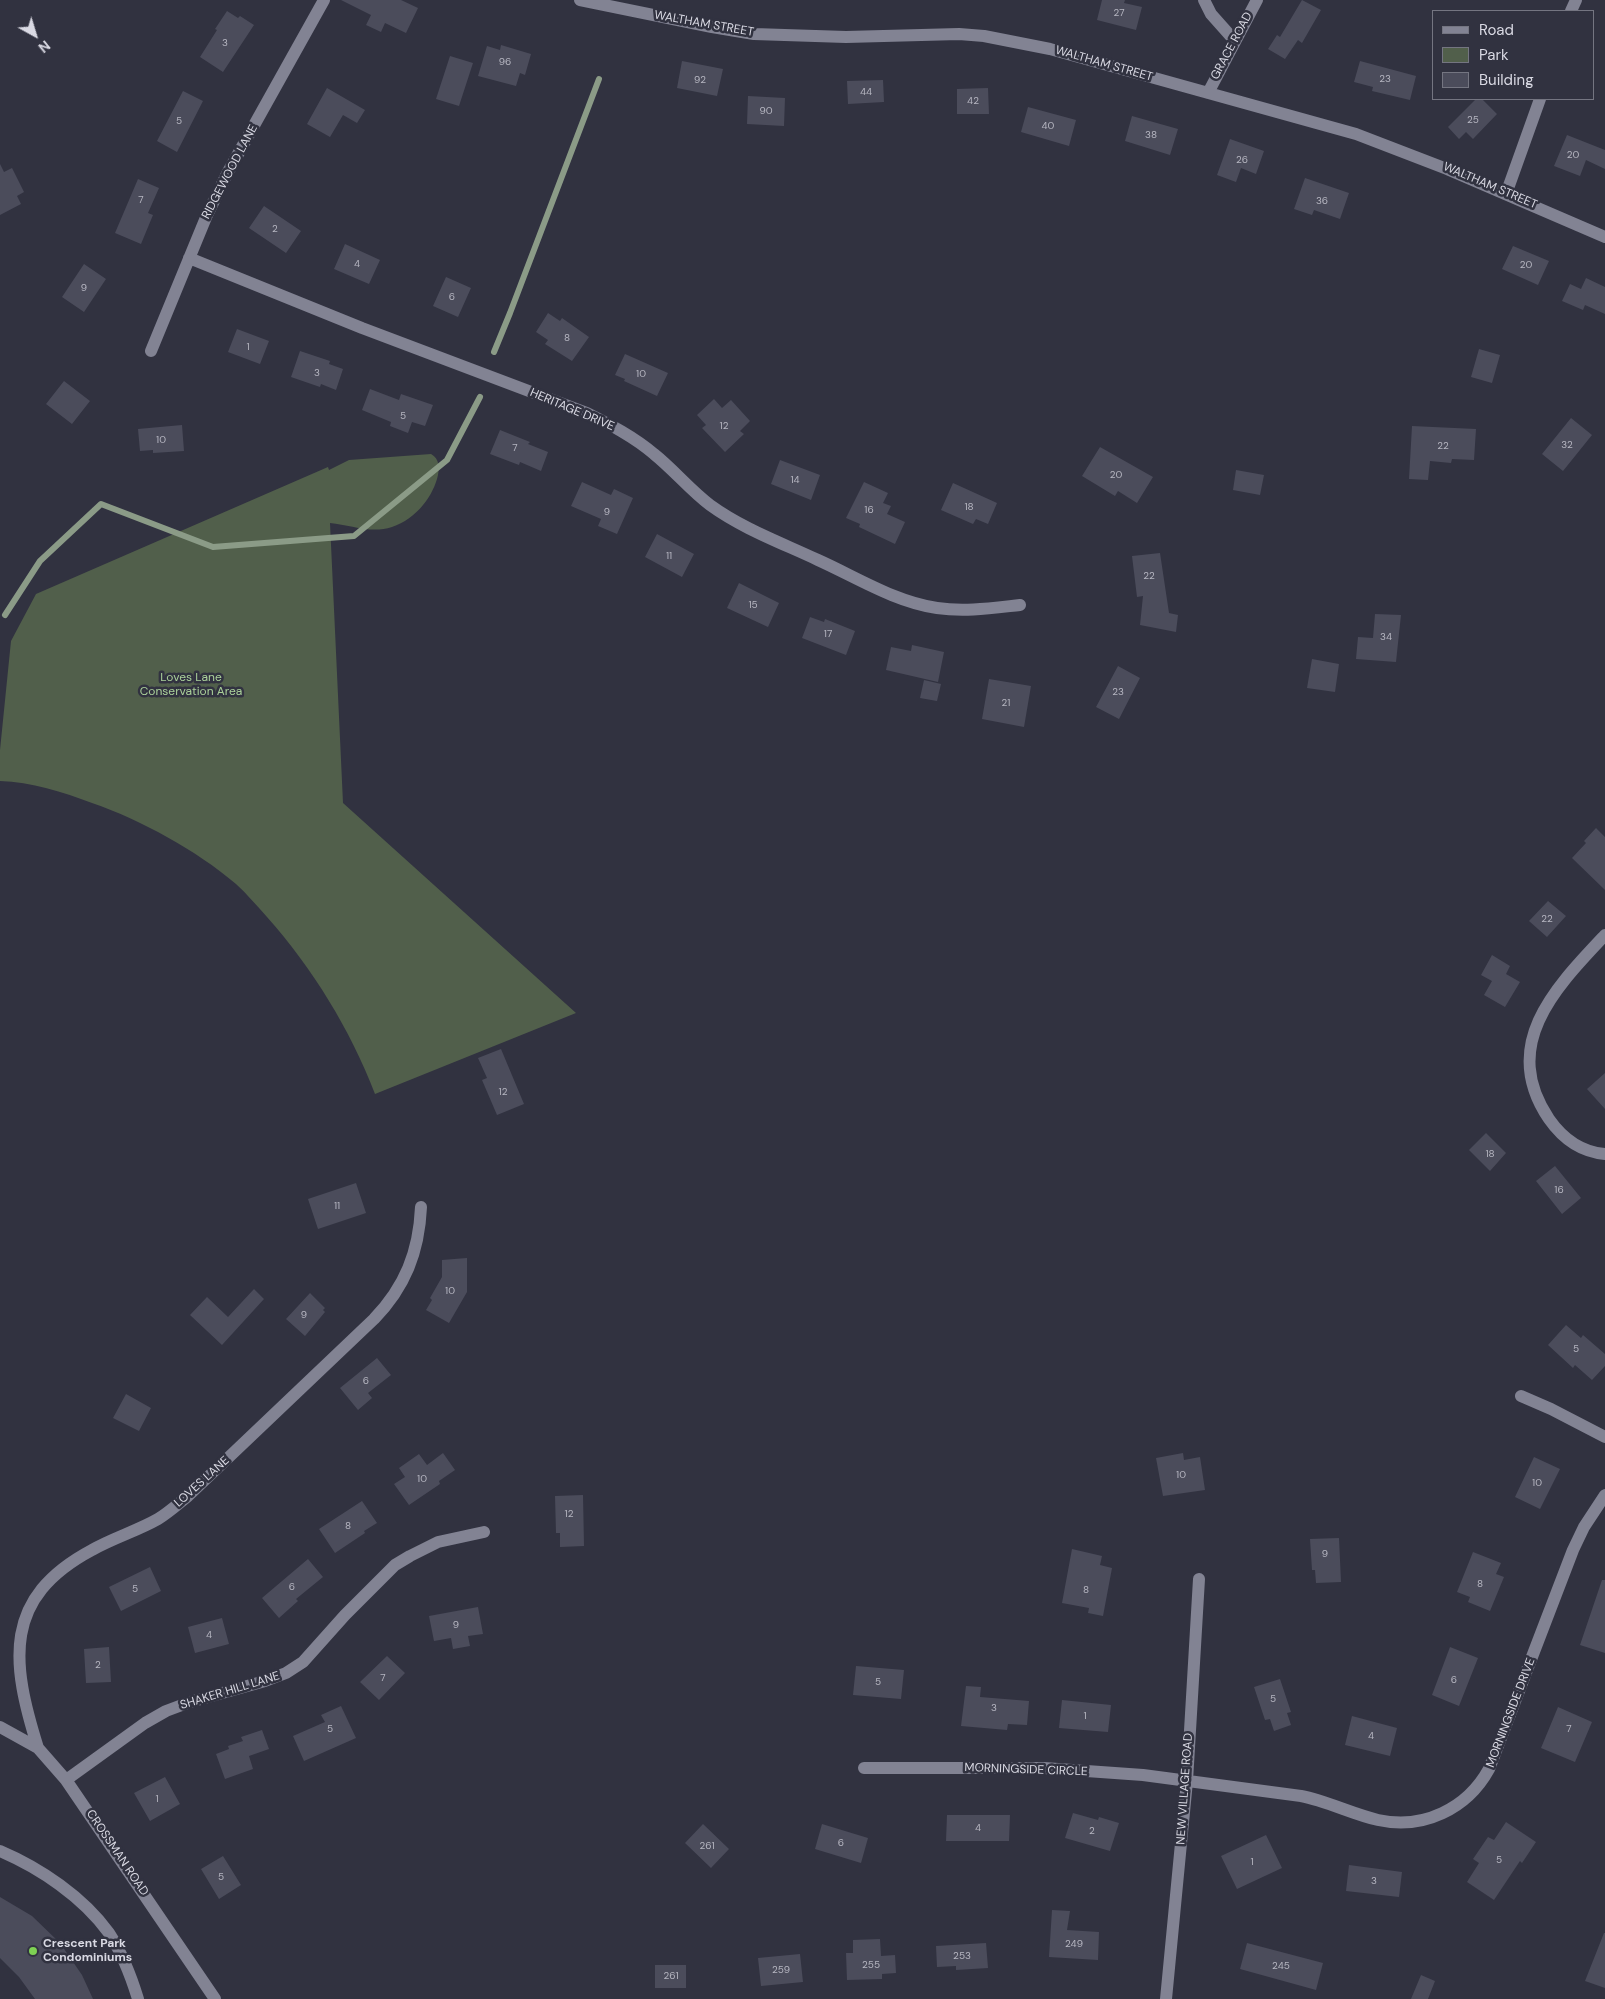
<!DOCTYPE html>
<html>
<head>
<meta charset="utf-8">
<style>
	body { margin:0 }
	#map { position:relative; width:1605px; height:1999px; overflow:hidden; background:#313240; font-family:"DM Sans",sans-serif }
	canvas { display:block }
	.legend { position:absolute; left:1432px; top:10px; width:162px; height:90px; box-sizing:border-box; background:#313240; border:1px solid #747581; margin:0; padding:6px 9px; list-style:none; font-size:15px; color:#d9d9e3 }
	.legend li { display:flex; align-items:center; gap:10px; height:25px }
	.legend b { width:25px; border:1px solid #747581 }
	.north { position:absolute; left:10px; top:10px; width:50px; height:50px; -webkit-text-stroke:4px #313240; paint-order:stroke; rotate:141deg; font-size:14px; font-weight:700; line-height:20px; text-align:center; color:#d9d9e3 }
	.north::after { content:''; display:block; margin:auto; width:18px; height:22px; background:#d9d9e3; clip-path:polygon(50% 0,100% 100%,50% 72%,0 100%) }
</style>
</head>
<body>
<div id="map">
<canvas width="1605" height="1999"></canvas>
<ul class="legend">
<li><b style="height:6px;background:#828393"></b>Road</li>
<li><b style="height:14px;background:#515f4b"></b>Park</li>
<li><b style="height:14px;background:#4b4c5b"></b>Building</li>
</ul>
<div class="north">N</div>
</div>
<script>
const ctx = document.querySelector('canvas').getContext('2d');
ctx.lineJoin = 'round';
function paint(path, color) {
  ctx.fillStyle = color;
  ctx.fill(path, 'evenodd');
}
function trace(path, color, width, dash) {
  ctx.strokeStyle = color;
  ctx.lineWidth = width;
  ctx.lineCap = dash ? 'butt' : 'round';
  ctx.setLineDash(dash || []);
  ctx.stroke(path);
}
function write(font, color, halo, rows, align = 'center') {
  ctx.font = font + ' "DM Sans",sans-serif';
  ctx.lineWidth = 5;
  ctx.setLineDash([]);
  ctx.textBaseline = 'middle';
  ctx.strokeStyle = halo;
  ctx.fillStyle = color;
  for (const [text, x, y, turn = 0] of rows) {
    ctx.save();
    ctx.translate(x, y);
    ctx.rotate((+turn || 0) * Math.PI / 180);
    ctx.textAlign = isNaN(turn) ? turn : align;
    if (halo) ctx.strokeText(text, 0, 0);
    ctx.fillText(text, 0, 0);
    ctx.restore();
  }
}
const green = new Path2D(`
	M431 454C448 463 433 494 423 505 415 515 404 523 392 527 371 534 351 525 330 523L343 803 576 1013 375 1094C350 1029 313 969 267 917 257 906 247 894 236 884 196 850 141 820 92 803 63 792 31 782 0 781V750L11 641 36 594 328 467 329 470 349 460Z`);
const stream = new Path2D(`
	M494 352 510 313 599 79
	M5 615 40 561 101 504 213 547 354 536 447 460 480 397`);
const building = new Path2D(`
	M341 0H401L418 8 406 33 385 23 381 32 366 25 371 15Z
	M1102 0H1125L1124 3 1142 7 1136 30 1097 20Z
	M1302 0 1321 10 1302 43 1298 40 1285 59 1268 49 1277 35 1280 37Z
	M227 11 238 18 240 16 254 25 223 72 200 57 217 30 215 29Z
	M501 45 531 54 525 75 520 73 516 86 478 76 487 46 500 50Z
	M450 56 473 63 459 106 436 99Z
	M682 61 723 69 717 96 677 88Z
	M1360 61 1416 76 1410 100 1372 91 1373 87 1354 82Z
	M883 80 884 102 848 104 847 81Z
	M327 88 365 110 357 123 343 115 330 137 307 124Z
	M988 88 989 114H957V89Z
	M183 91 203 101 177 152 157 141Z
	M748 96 785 98 784 126 747 124Z
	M1476 99H1482L1497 114 1473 139 1466 132 1459 139 1448 127Z
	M1028 107 1076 120 1069 146 1021 132Z
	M1132 116 1178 129 1170 155 1125 141Z
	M1567 135 1605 150V169L1586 160 1580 176 1554 166Z
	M1230 139 1264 151 1256 174 1241 168 1236 182 1217 175Z
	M0 164 4 172 12 168 24 192 17 196 21 204 0 215Z
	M1305 178 1349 193 1340 219 1314 210 1312 215 1294 209Z
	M138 179 159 188 148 213 153 215 141 244 115 233Z
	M264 206 301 231 286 253 249 228Z
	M345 244 380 260 369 284 334 269Z
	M1513 246 1549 261 1538 285 1502 269Z
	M84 264 106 279 84 312 62 297Z
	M446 277 471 288 458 317 433 306Z
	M1586 278 1605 287V314L1585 305 1583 310 1562 301 1570 284 1581 289Z
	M548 313 560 321 562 318 589 337 572 361 545 344 548 340 536 332Z
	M237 329 269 341 260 364 228 352Z
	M1479 349 1500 355 1492 383 1471 377Z
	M300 351 330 361 329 364 343 369 336 390 321 384 320 387 291 377Z
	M625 354 668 373 657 396 624 381 625 379 615 375Z
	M64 381 90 401 72 424 46 404Z
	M370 389 399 400 401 394 433 405 425 426 412 422 408 433 390 426 391 422 362 410Z
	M714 399 722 408 731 400 750 421 740 431 744 434 725 452 702 428 706 425 697 415Z
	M1571 418 1592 435 1563 471 1542 454Z
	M182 425 184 451 153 453V450L140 451 138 429Z
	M1412 426 1476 429 1474 460 1452 459 1451 463 1430 461 1428 480 1409 479Z
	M500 430 530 442 528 444 548 452 541 471 520 462 519 465 490 454Z
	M1100 447 1153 477 1137 503 1118 491 1115 496 1082 476Z
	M780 460 820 475 811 500 771 484Z
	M1236 470 1264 475 1260 495 1233 490Z
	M582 482 611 495 614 489 633 498 617 534 598 526 601 519 571 506Z
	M864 482 888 493 883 503 891 506 887 514 905 522 895 544 859 527 860 524 846 518Z
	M953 483 997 503 988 524 976 519 973 524 941 510Z
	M657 534 694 554 682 577 645 557Z
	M1160 553 1169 613 1178 615 1176 632 1140 625 1143 596 1137 597 1132 556Z
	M739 583 779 603 768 627 727 608Z
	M1375 614 1401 615 1396 662 1356 659 1358 637 1373 638Z
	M810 617 824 622 825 619 855 631 846 655 802 638Z
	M912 645 944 652 938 682 886 670 891 647 911 651Z
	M1312 659 1339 664 1335 692 1307 688Z
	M1118 666 1140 678 1119 719 1096 707Z
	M989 679 1031 686 1024 727 982 719Z
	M924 680 941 684 937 701 920 698Z
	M1596 828 1605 837V890L1572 858 1586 843 1584 841Z
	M1548 901 1566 916 1547 937 1529 921Z
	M1492 955 1510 966 1506 974 1520 982 1505 1007 1484 995 1492 981 1481 975Z
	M501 1049 524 1104 497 1115 482 1080 487 1078 478 1058Z
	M1605 1073V1109L1587 1089Z
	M1486 1133 1506 1153 1490 1171 1469 1150Z
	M1555 1166 1581 1198 1562 1214 1536 1181Z
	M356 1183 366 1213 318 1229 308 1199Z
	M467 1258V1292L449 1323 426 1310 432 1300 430 1298 442 1277V1260Z
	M254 1289 264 1299 222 1345 190 1315 207 1297 228 1317Z
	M310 1293 325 1308 323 1310 325 1312 305 1336 286 1319Z
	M1566 1325 1581 1338 1583 1335 1605 1354V1366L1592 1380 1575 1365 1573 1368 1548 1345Z
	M377 1358 391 1375 368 1393 372 1398 358 1410 340 1388Z
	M126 1394 151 1408 139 1431 113 1418Z
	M443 1453 455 1470 439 1481 440 1484 409 1505 394 1484 405 1477 399 1468 419 1454 427 1465Z
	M1183 1453 1184 1460 1200 1457 1205 1490 1163 1496 1156 1458Z
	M1534 1457 1560 1469 1540 1509 1515 1497Z
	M583 1495 584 1546 560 1547V1533H556L555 1496Z
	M362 1501 377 1523 364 1531 365 1533 335 1553 319 1529Z
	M1339 1538 1341 1582 1316 1583 1315 1570H1312L1310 1539Z
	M1072 1549 1102 1556 1100 1565 1112 1568 1103 1616 1088 1613 1089 1608 1062 1603Z
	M1473 1552 1501 1563 1496 1574 1504 1577 1490 1611 1468 1602 1470 1597 1457 1592Z
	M308 1559 323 1577 296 1599 298 1601 279 1618 262 1598Z
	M150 1567 161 1591 121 1611 109 1587Z
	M1602 1580H1605V1653L1580 1645Z
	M478 1607 483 1634 468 1636 470 1646 453 1649 451 1638 434 1641 429 1616Z
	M222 1618 229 1644 195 1653 188 1627Z
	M109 1647 111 1682 86 1683 84 1649Z
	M1450 1647 1478 1658 1459 1706 1432 1695Z
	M387 1656 405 1673 379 1700 360 1682Z
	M856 1666 904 1670 901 1699 853 1695Z
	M1280 1679 1291 1712 1287 1713 1291 1725 1274 1731 1270 1719 1265 1720 1254 1687Z
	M966 1686 981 1687 980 1697 1029 1701 1027 1725 1008 1724 1007 1730 961 1726Z
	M1062 1700 1111 1705 1108 1732 1059 1728Z
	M341 1706 356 1738 304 1761 293 1736 325 1722 321 1715Z
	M1558 1707 1592 1722 1575 1762 1541 1748Z
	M1352 1716 1397 1728 1390 1756 1345 1745Z
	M262 1730 269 1749 249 1756 253 1769 225 1779 216 1754 229 1749 228 1746 243 1741 241 1737Z
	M165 1777 180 1804 150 1821 134 1793Z
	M1073 1813 1098 1820 1099 1817 1119 1823 1110 1851 1065 1838Z
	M947 1815H1010L1009 1841H946Z
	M1506 1822 1536 1842 1522 1863 1520 1861 1494 1900 1467 1882 1479 1863 1473 1859 1488 1837 1494 1840Z
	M703 1824 729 1849 711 1868 685 1843Z
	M822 1824 868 1838 861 1863 815 1849Z
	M1266 1835 1282 1868 1237 1889 1221 1856Z
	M223 1856 241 1885 219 1899 201 1869Z
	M1349 1865 1402 1872 1399 1897 1346 1891Z
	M0 1897 32 1916 60 1943 82 1975 93 1999H35L19 1977 0 1958Z
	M1052 1910 1070 1911 1067 1930 1099 1932 1098 1960 1049 1957Z
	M1604 1933H1605V1988L1585 1981Z
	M880 1939 881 1956 895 1955 896 1973 882 1974V1979L847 1980 846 1953H853V1940Z
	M986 1943 988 1968 956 1970V1966L937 1967 936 1946Z
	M1247 1943 1323 1963 1316 1990 1240 1969Z
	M800 1954 803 1982 761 1986 758 1958Z
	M655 1965H686V1988H655Z
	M1421 1975 1435 1981 1428 1999H1411Z`);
const minor = new Path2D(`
	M580 0 712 27 754 34 846 37 959 34 984 36 1050 49 1356 134 1447 169 1605 237
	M1204 0 1211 14 1235 41
	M1571 11 1576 0
	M1208 93 1257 0
	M1506 194 1540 99
	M189 258 362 328 587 413C611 425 634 437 654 454 674 470 690 490 710 505 743 529 782 543 818 560 856 577 895 602 937 608 965 612 992 608 1020 605
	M151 351 207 215 228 172 324 0
	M1605 935C1555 988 1499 1045 1549 1119 1563 1139 1581 1152 1605 1154
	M1521 1396 1551 1409 1605 1437
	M0 1727 38 1748 66 1780 215 1999
	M38 1748C11 1662 2 1598 92 1550 113 1538 137 1531 158 1519 168 1513 178 1504 188 1496L374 1319C405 1287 419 1252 421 1207
	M864 1768H1044L1143 1775 1301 1796C1327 1801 1352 1814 1378 1820 1423 1830 1467 1809 1489 1769L1573 1550 1584 1527 1605 1495
	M66 1780 145 1723 166 1711 190 1702 265 1681 286 1673 303 1662 345 1615 395 1565 410 1556 438 1542 484 1532
	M0 1851C40 1868 83 1897 109 1933 122 1953 131 1976 138 1999
	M1166 1999 1187 1781 1199 1579`);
const markers = [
	[33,1951,5,"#7ed153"]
];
const numberNames = [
	["27",1119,13],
	["3",225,43],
	["96",505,62],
	["23",1385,79],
	["92",700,80],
	["44",866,92],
	["42",973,101],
	["90",766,111],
	["25",1473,120],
	["5",179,121],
	["40",1048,126],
	["38",1151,135],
	["20",1573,155],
	["26",1242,160],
	["7",141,200],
	["36",1322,201],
	["2",275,229],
	["4",357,264],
	["20",1526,265],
	["9",84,288],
	["6",452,297],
	["8",567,338],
	["1",248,347],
	["3",317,373],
	["10",641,374],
	["5",403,416],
	["12",724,426],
	["10",161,440],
	["32",1567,445],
	["22",1443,446],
	["7",515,448],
	["20",1116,475],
	["14",795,480],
	["18",969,507],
	["16",869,510],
	["9",607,512],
	["11",669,556],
	["22",1149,576],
	["15",753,605],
	["17",828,634],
	["34",1386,637],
	["23",1118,692],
	["21",1006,703],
	["22",1547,919],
	["12",503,1092],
	["18",1490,1154],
	["16",1559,1190],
	["11",337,1206],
	["10",450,1291],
	["9",304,1315],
	["5",1576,1349],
	["6",366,1381],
	["10",1181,1475],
	["10",422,1479],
	["10",1537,1483],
	["12",569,1514],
	["8",348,1526],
	["9",1325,1554],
	["8",1480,1584],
	["6",292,1587],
	["5",135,1589],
	["8",1086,1590],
	["9",456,1625],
	["4",209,1635],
	["2",98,1665],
	["7",383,1678],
	["6",1454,1680],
	["5",878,1682],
	["5",1273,1699],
	["3",994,1708],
	["1",1085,1716],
	["5",330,1729],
	["7",1569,1729],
	["4",1371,1736],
	["1",157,1799],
	["4",978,1828],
	["2",1092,1831],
	["6",841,1843],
	["261",707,1846],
	["5",1499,1860],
	["1",1252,1862],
	["5",221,1877],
	["3",1374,1881],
	["249",1074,1944],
	["253",962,1956],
	["255",871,1965],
	["245",1281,1966],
	["259",781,1970],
	["261",671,1976]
];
const streetNames = [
	["WALTHAM STREET",704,24,10],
	["GRACE ROAD",1232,46,-62],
	["WALTHAM STREET",1104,64,16],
	["RIDGEWOOD LANE",230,172,-62],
	["WALTHAM STREET",1490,186,23],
	["HERITAGE DRIVE",572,410,23],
	["LOVES LANE",202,1482,-42],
	["SHAKER HILL LANE",230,1691,-17],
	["MORNINGSIDE DRIVE",1511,1713,-69],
	["MORNINGSIDE CIRCLE",1026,1770,2],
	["NEW VILLAGE ROAD",1185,1789,-86],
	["CROSSMAN ROAD",117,1853,56]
];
const parkNames = [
	["Loves Lane",191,678],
	["Conservation Area",191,692]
];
const poiNames = [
	["Crescent Park",43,1944],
	["Condominiums",43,1958]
];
paint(green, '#515f4b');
trace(stream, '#8b9b87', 6);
paint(building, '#4b4c5b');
trace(minor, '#828393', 12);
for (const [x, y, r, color] of markers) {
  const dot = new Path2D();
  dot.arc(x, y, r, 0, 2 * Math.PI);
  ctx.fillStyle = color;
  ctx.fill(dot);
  trace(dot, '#313240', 2);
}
write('10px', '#b6b6c1', null, numberNames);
write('12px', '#d9d9e3', '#313240', streetNames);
write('12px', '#abd19a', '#313240', parkNames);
write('bold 12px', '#d9d9e3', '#313240', poiNames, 'left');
</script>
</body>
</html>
